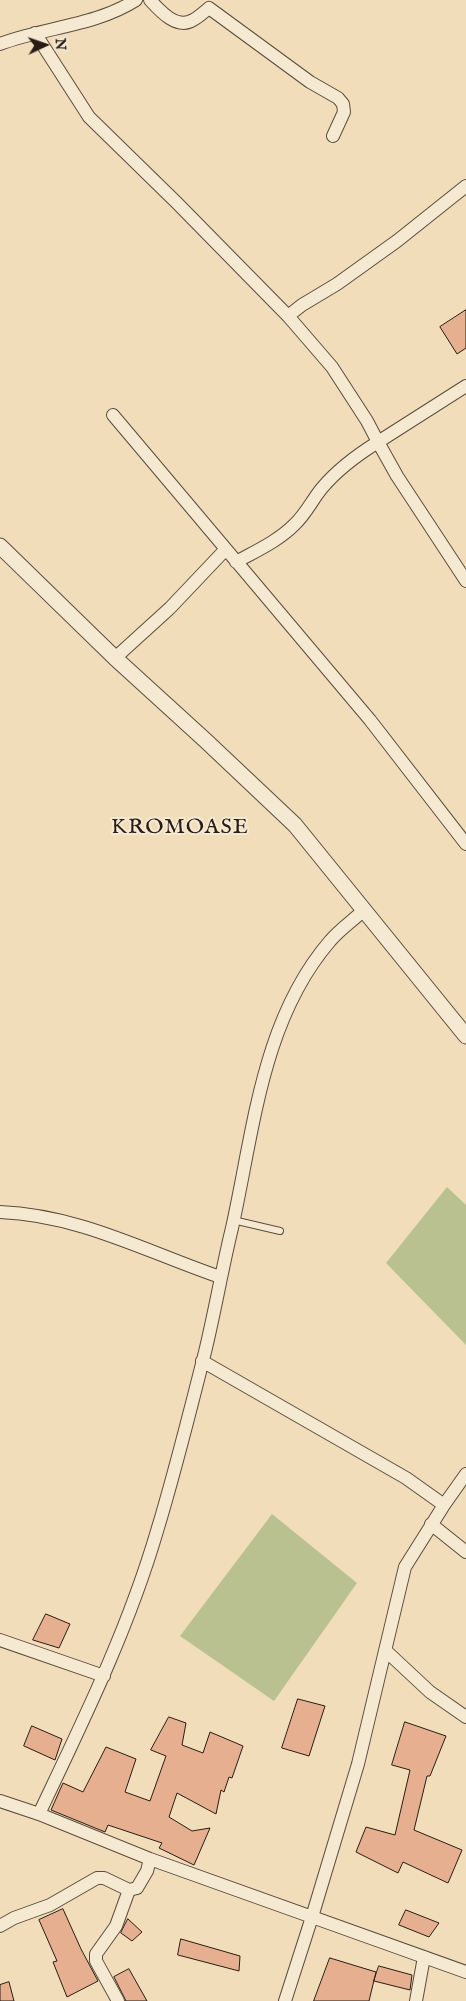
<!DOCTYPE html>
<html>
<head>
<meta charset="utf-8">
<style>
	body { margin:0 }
	#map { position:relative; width:466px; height:2001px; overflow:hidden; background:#f1ddba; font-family:"IM FELL English",serif }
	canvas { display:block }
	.north { position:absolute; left:20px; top:20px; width:50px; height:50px; -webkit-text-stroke:4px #f6e9d2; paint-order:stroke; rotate:87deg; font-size:14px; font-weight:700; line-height:20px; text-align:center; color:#291c14 }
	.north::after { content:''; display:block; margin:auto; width:18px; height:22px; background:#291c14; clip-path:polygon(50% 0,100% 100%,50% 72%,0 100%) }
</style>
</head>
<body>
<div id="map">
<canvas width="466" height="2001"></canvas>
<div class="north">N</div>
</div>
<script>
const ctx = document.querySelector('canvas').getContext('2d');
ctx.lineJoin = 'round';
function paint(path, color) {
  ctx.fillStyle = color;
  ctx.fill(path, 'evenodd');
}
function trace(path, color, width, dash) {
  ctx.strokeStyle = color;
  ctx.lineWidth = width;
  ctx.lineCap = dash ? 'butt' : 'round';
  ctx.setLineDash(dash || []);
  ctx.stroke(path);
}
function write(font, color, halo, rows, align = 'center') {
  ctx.font = font + ' "IM FELL English",serif';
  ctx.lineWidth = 4;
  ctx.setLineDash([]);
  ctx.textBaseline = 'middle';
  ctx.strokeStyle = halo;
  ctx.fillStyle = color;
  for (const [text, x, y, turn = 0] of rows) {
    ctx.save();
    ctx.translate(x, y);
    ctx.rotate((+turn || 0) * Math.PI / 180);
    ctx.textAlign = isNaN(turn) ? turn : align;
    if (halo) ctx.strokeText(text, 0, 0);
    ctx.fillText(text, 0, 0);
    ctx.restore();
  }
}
const green = new Path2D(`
	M447 1187 466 1205V1345L386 1263Z
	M272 1514 357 1583 274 1701 180 1636Z`);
const building = new Path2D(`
	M466 310V348L457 354 440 327Z
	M46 1614 70 1624 59 1648 33 1640Z
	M298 1699 325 1706 309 1756 282 1748Z
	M169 1717 186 1723 182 1745 203 1753 210 1732 243 1746 232 1778 229 1777 224 1792 221 1790 216 1814 177 1793 169 1817 192 1831 210 1828 194 1865 159 1848 162 1843 108 1825 105 1832 51 1810 63 1783 83 1792 106 1747 136 1759 125 1792 150 1801 166 1756 151 1750Z
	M405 1722 446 1736 430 1776H427L414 1830 462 1850 448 1883 403 1862 398 1873 356 1852 366 1827 395 1835 410 1770 392 1765Z
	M32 1726 62 1739 55 1760 24 1746Z
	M63 1909 81 1949 98 1981 67 1997 53 1962 57 1961 39 1920Z
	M406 1910 439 1923 429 1937 399 1925Z
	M128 1919 142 1932 132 1941 121 1933Z
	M181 1939 240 1956 239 1971 178 1955Z
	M330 1958 376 1972 369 2001H314Z
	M379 1966 412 1975 410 1990 374 1981Z
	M129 1969 147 2001H126L114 1977Z
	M9 1982 14 2001H0V1985Z`);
const service = new Path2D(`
	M233 1220 280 1231`);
const minor = new Path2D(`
	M150 0C160 11 177 30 193 20 199 17 204 12 209 8L310 82 338 98 343 104 344 112 333 136
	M35 33 89 117 177 203 288 316 332 367 367 421 378 442C357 455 338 469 322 488 312 500 306 514 294 525 278 541 256 551 236 562
	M0 44C45 27 95 26 136 0
	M288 316 302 305 337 284 397 241 466 186
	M466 386 378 442 397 476 466 581
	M113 415 370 720 466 844
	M115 658 170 608 225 550
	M0 1212C79 1215 147 1252 220 1277
	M202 1361 406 1478 444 1505
	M431 1524 466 1552
	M0 1640 104 1676
	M385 1650 430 1692 466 1717
	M0 1801 39 1814 150 1859 466 1972
	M39 1814C83 1721 128 1630 157 1531 175 1472 190 1411 205 1352 215 1311 222 1269 232 1228 254 1129 262 1020 330 941 339 930 352 921 363 911
	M0 1926 14 1918 50 1905 97 1878H104L129 1890 137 1888 147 1871 150 1859
	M118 2001 96 1961V1954L116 1926 129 1890
	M285 2001 312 1917 358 1764 405 1567 444 1505 466 1474
	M416 2001 424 1957`);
const tertiary = new Path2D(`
	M0 546 115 658 205 740 295 825 466 1036`);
const quarterNames = [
	["KROMOASE",180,828]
];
paint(green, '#bac190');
paint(building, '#e6b090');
trace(building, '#291c14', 1);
trace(service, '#5b4c3e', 8);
trace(minor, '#5b4c3e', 14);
trace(tertiary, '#5b4c3e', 17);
trace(service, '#f6e9d2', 6);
trace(minor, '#f6e9d2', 12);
trace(tertiary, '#f6e9d2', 15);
ctx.letterSpacing = '1px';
write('22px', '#291c14', '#f6e9d2', quarterNames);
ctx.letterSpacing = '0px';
</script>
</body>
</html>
